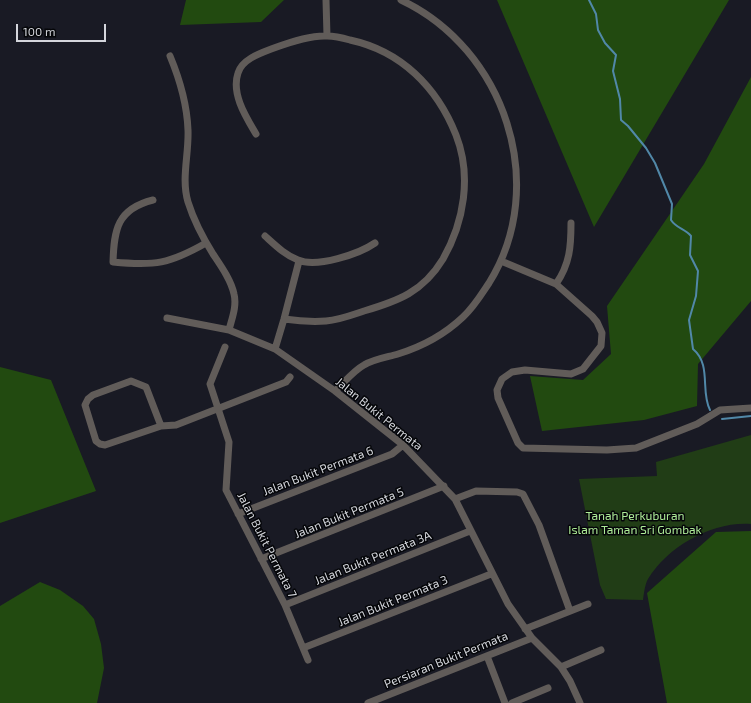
<!DOCTYPE html>
<html>
<head>
<meta charset="utf-8">
<style>
	body { margin:0 }
	#map { position:relative; width:751px; height:703px; overflow:hidden; background:#191a24; font-family:"Exo 2",sans-serif }
	canvas { display:block }
	.scale { position:absolute; left:16px; top:24px; width:90px; height:18px; box-sizing:border-box; border:2px solid #d4d6dc; border-top:0; padding-left:5px; font-size:12px; line-height:14px; white-space:nowrap; color:#d4d6dc; -webkit-text-stroke:3px #050609; paint-order:stroke }
</style>
</head>
<body>
<div id="map">
<canvas width="751" height="703"></canvas>
<div class="scale">100 m</div>
</div>
<script>
const ctx = document.querySelector('canvas').getContext('2d');
ctx.lineJoin = 'round';
function paint(path, color) {
  ctx.fillStyle = color;
  ctx.fill(path, 'evenodd');
}
function trace(path, color, width, dash) {
  ctx.strokeStyle = color;
  ctx.lineWidth = width;
  ctx.lineCap = dash ? 'butt' : 'round';
  ctx.setLineDash(dash || []);
  ctx.stroke(path);
}
function write(font, color, halo, rows, align = 'center') {
  ctx.font = font + ' "Exo 2",sans-serif';
  ctx.lineWidth = 3;
  ctx.setLineDash([]);
  ctx.textBaseline = 'middle';
  ctx.strokeStyle = halo;
  ctx.fillStyle = color;
  for (const [text, x, y, turn = 0] of rows) {
    ctx.save();
    ctx.translate(x, y);
    ctx.rotate((+turn || 0) * Math.PI / 180);
    ctx.textAlign = isNaN(turn) ? turn : align;
    if (halo) ctx.strokeText(text, 0, 0);
    ctx.fillText(text, 0, 0);
    ctx.restore();
  }
}
const green = new Path2D(`
	M751 435V524C713 521 668 546 648 579 645 584 644 593 643 600L606 599 600 585 579 479 657 476 656 462Z`);
const forest = new Path2D(`
	M186 0H284L261 22 180 25Z
	M497 0H729L594 227Z
	M751 77V301L698 364 697 406 644 420 542 431 530 376 583 380 611 354 607 306 704 164Z
	M0 367 51 380 96 491 0 523Z
	M751 531V703H667L647 593 716 532Z
	M40 582 60 590 83 606 94 619 101 644 104 668 97 703H0V606Z`);
const stream = new Path2D(`
	M589 0 596 14 598 30 605 43 616 55 613 71 620 99 621 120 628 126 646 148 655 163 672 204 671 220C676 228 685 229 691 236L690 255 698 271 696 296 689 320 693 349C712 365 700 391 710 410
	M722 419 751 416`);
const minor = new Path2D(`
	M326 0 327 36
	M170 56C180 80 187 104 188 130 189 154 181 179 188 202 194 221 203 238 213 254 221 266 231 280 234 294 237 306 232 318 229 330
	M256 134C246 117 231 94 238 73 242 59 261 53 274 48 290 42 310 35 327 36 335 36 343 38 350 40 401 51 437 87 456 135 472 176 464 222 443 259 423 292 398 301 364 311 352 315 339 320 326 321 312 322 298 321 284 319
	M153 200C117 209 114 230 113 262 155 266 169 264 206 243
	M265 236C275 245 285 255 298 260 317 268 359 254 375 243
	M501 261 556 284 592 316 597 322 602 333 601 346 583 369 571 374 525 370 512 372 502 379 497 390 498 398 518 443 523 448 607 450 636 448 697 424 720 410 751 408
	M556 284C570 264 571 246 571 223
	M167 318 229 330 275 349 335 391 403 445 455 499 508 604 532 638 561 667 570 681 580 703
	M225 347 210 384 229 442 226 490 285 605 308 660
	M275 349 284 319 299 261
	M335 391C344 383 353 371 364 365 374 359 388 357 398 354 424 346 444 335 463 317 474 307 481 295 489 283 550 185 505 49 401 0
	M161 426 146 387 131 381 93 395 88 399 85 405 96 441 100 444 105 445 161 426 176 425 286 382 290 377
	M455 499 476 491 517 492 523 494 539 525 570 611
	M238 514 392 454 403 445
	M261 559 444 486
	M285 605 470 531
	M525 629 588 604
	M303 648 491 574
	M487 656 505 703
	M561 667 601 650
	M368 703 532 638
	M512 703 548 688`);
const streetNames = [
	["Jalan Bukit Permata",379,414,39],
	["Jalan Bukit Permata 6",318,471,-21],
	["Jalan Bukit Permata 5",349,513,-22],
	["Jalan Bukit Permata 7",267,545,63],
	["Jalan Bukit Permata 3A",373,558,-22],
	["Jalan Bukit Permata 3",393,601,-22],
	["Persiaran Bukit Permata",446,660,-22]
];
const parkNames = [
	["Tanah Perkuburan",635,516],
	["Islam Taman Sri Gombak",635,530]
];
paint(green, '#213d16');
paint(forest, '#224a10');
trace(stream, '#5188a8', 2);
trace(minor, '#615c59', 7);
write('12px', '#d4d6dc', '#050609', streetNames);
write('12px', '#aeec98', '#050609', parkNames);
</script>
</body>
</html>
